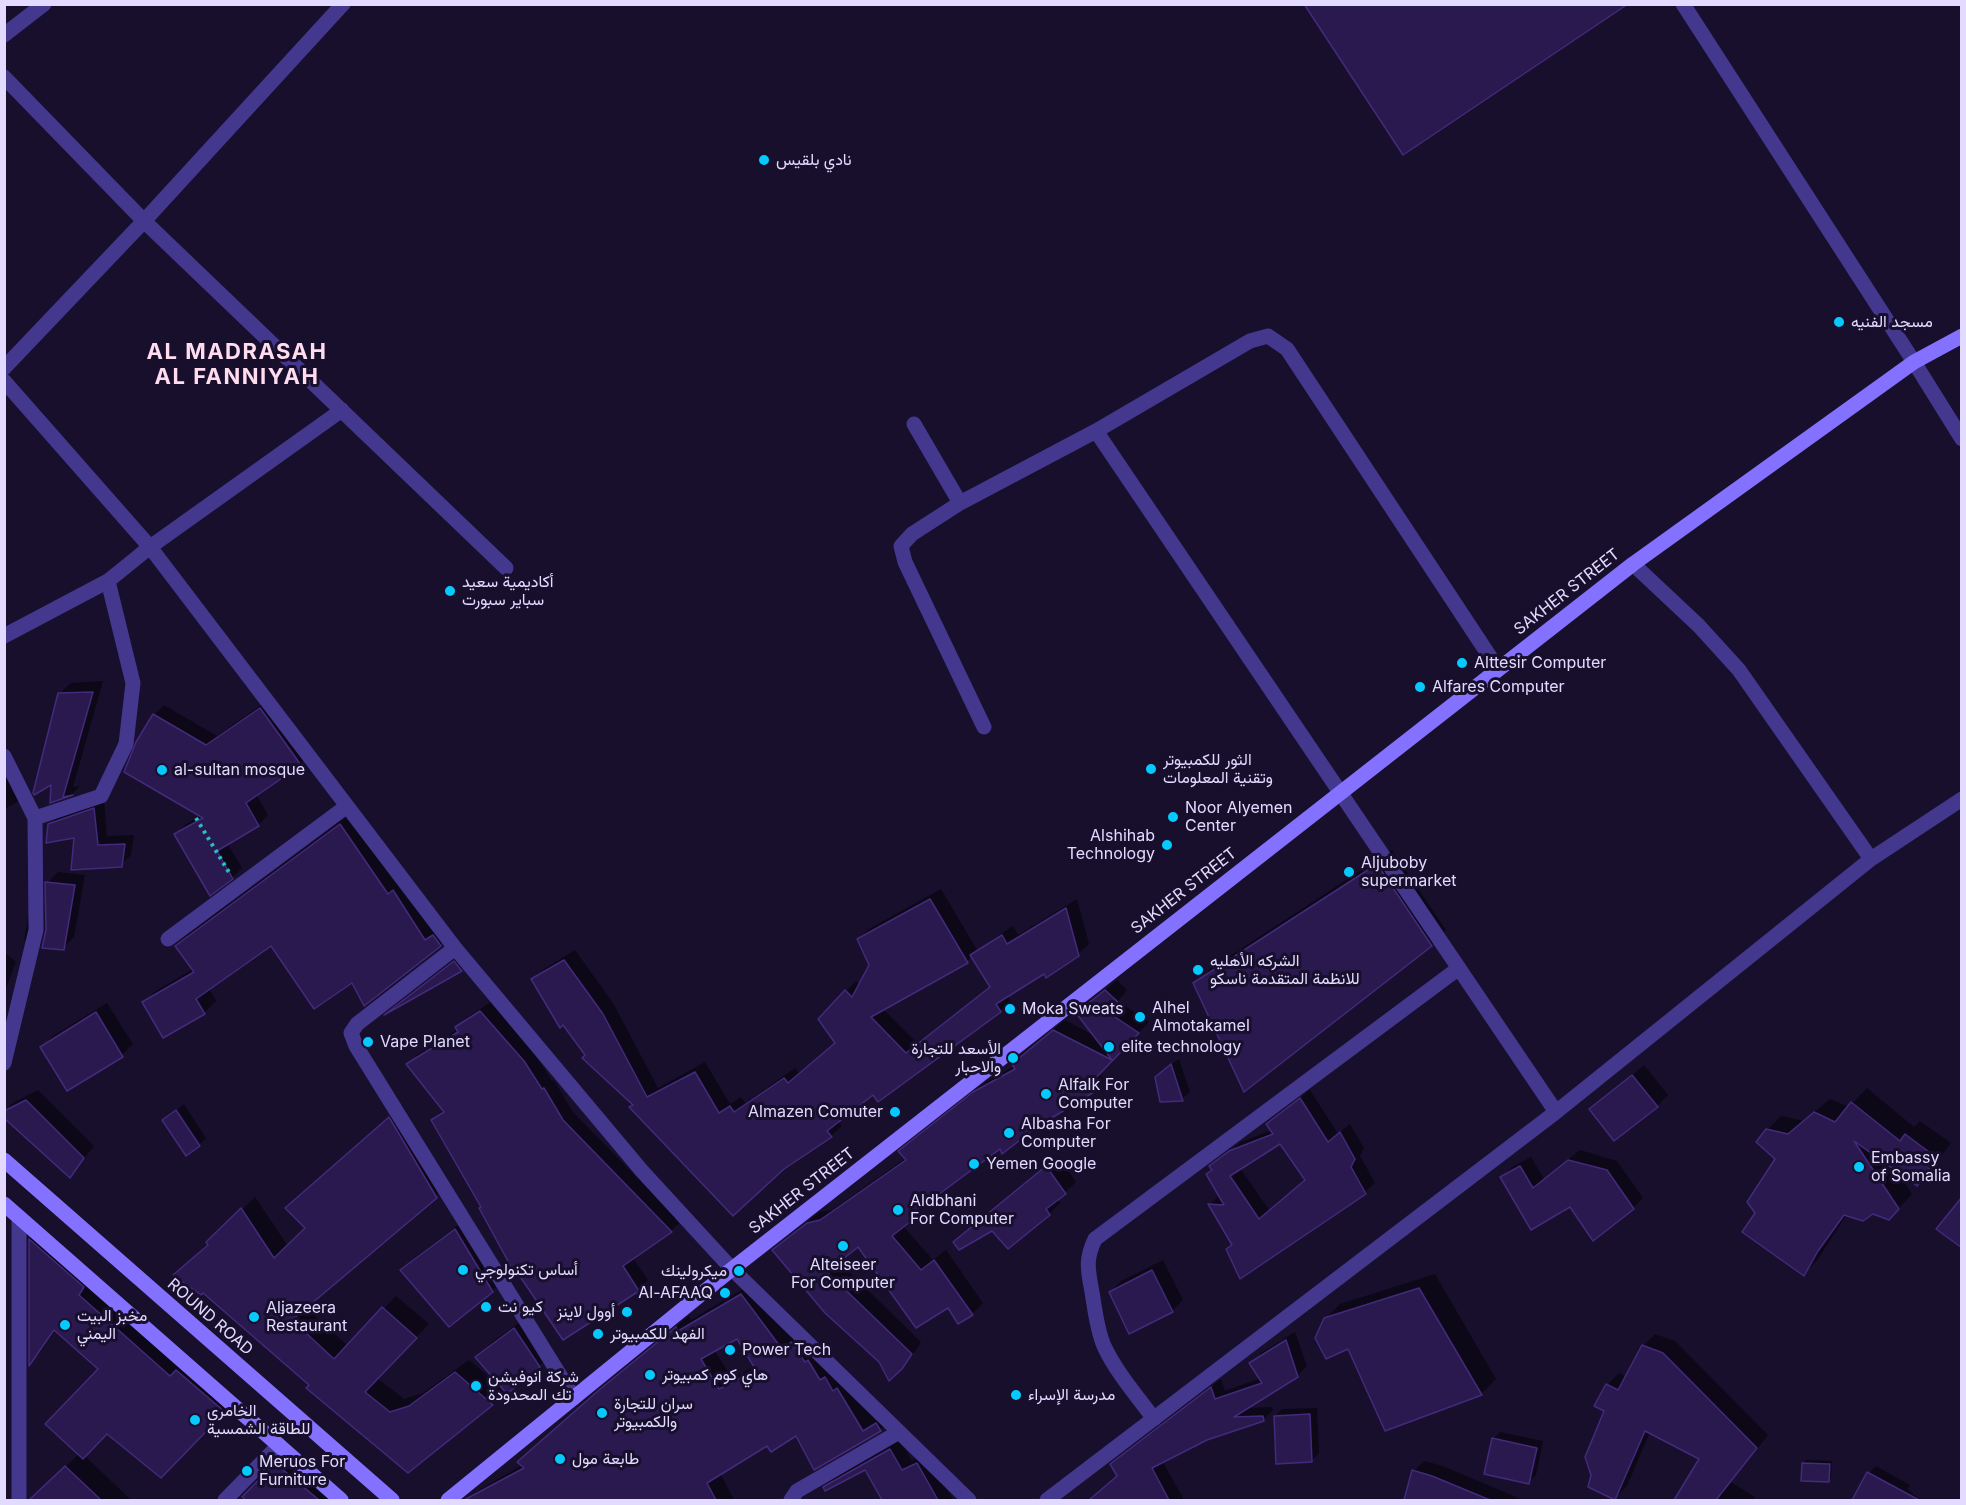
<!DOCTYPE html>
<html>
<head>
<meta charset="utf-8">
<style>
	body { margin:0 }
	#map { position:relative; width:1966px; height:1505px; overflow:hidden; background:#170f2c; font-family:Inter,sans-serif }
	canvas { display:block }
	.frame { position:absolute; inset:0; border:6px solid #e2daff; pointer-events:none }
</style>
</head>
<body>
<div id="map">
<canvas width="1966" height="1505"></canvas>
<div class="frame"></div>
</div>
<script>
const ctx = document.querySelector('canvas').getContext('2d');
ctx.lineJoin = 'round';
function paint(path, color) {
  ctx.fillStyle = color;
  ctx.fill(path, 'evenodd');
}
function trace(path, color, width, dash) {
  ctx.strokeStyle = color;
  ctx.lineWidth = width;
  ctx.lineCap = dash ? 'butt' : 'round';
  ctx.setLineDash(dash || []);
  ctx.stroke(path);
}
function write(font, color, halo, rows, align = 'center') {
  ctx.font = font + ' Inter,Vazirmatn,sans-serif';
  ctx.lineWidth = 6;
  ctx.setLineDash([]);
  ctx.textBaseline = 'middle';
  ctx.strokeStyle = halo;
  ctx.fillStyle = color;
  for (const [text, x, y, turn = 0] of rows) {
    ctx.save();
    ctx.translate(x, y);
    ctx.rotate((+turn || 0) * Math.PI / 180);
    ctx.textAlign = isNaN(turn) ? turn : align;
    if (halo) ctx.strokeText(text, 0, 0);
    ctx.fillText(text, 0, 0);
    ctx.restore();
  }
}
const shadow = new Path2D(`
	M103 681 73 787 80 786 72 794 51 801 59 694 71 683Z
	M270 699 309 754 300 764 256 794 268 815 258 825 227 843 242 868 232 878 176 834 186 824 202 815 137 743 154 715 164 705 217 736Z
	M4 741 6 749 27 792 16 803 4 809Z
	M104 800 107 836 134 835 131 855 121 865 75 837 49 825 59 815Z
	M352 813 452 933 440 945 365 1004 352 981 272 944 209 988 216 1001 204 1013 164 1036 144 1002 156 991 193 969 177 946 189 934Z
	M1392 850 1446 930 1431 945 1195 984 1210 969Z
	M58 872 85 875 74 937 63 948 47 930V883Z
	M941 889 977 950 1013 926 1018 935 1077 899 1089 944 1078 954 1044 972 1007 995 1011 1001 1000 1011 873 1093 837 1121 842 1126 831 1136 634 1104 587 1055 533 979 544 969 575 950 613 1003 658 1088 705 1062 730 1104 741 1097 745 1103 795 1068 799 1073 837 1042 846 991 856 981 860 985 870 965 858 939 869 929ZM973 956 991 986 918 1044 883 1009 967 961Z
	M37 908 32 933 24 941 28 917Z
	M465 951 472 959 461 970 393 1009Z
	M4 952 16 962 4 994Z
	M1117 980 1127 990 1118 1001 1149 1022 1099 1073 1104 1080 1093 1091 1000 1147 925 1203 926 1205 903 1226 933 1260 946 1250 983 1303 972 1314 948 1306 858 1245 838 1261 921 1342 912 1356 890 1378 880 1361 774 1250 819 1212 832 1210 906 1158 900 1151 911 1141 986 1082 1015 1066 1014 1064 1025 1053 1065 1020 1095 1036 1078 1013Z
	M491 1002 533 1051 552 1081 554 1080 572 1111 680 1222 671 1231 633 1258 648 1280 638 1290 482 1207 432 1120 444 1109 408 1064 417 1055 458 1029 457 1027 466 1018Z
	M107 1003 133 1044 122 1055 42 1047 53 1036Z
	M1179 1059 1190 1092 1182 1099 1162 1100 1164 1070Z
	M1644 1065 1668 1095 1657 1106 1591 1110Z
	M1867 1088 1914 1127 1920 1121 1951 1143 1931 1170 1917 1184 1897 1170 1912 1194 1889 1219 1873 1212 1847 1214 1818 1259 1804 1274 1757 1213 1777 1159 1767 1130 1781 1116 1804 1121 1830 1099 1849 1107Z
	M38 1090 94 1146 70 1176 4 1111 13 1103Z
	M1310 1090 1338 1134 1350 1124 1364 1148 1360 1156 1375 1183 1365 1192 1233 1244 1210 1204 1219 1195 1211 1166 1241 1142 1272 1130 1268 1124ZM1280 1142 1306 1179 1269 1210 1240 1168Z
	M184 1104 206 1138 199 1145 164 1120Z
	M402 1105 449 1184 305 1307 348 1346 396 1296 429 1324 377 1378 404 1399 423 1393 469 1360 502 1388 503 1387 477 1357 492 1342 530 1315 554 1351 539 1366 507 1391 506 1390 492 1404 408 1471 311 1385 188 1263 255 1197 288 1246 306 1228 300 1196Z
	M1580 1150 1617 1161 1643 1198 1633 1208 1571 1205 1502 1177 1512 1167 1531 1157 1544 1179Z
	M1058 1156 1076 1182 1057 1199 1060 1203 1049 1214 993 1229 955 1242Z
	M466 1219 503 1280 492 1291 402 1270 413 1259Z
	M41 1229 235 1400 161 1476 107 1432 85 1456 131 1500H31L79 1454 100 1369 56 1330 39 1354 30 1363V1239Z
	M1163 1260 1183 1300 1172 1311 1110 1292 1121 1281Z
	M1435 1274 1496 1379 1481 1394 1349 1347 1325 1319 1340 1304Z
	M753 1283 849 1377 875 1420 889 1412 892 1418 880 1430 814 1468 796 1434 768 1444 720 1473 734 1500H462L522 1465 519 1461 531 1450 613 1378 689 1316 691 1320ZM738 1337 755 1366 732 1378 714 1350Z
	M1295 1332 1307 1366 1297 1376 1246 1408 1272 1407 1273 1410 1263 1420 1207 1439 1163 1462 1184 1500H1090L1119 1475 1112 1464 1122 1455 1221 1379 1225 1391 1261 1378 1251 1363 1261 1353Z
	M1655 1334 1675 1341 1768 1435 1731 1482 1755 1497 1753 1500H1675L1701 1459 1650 1432 1627 1486 1615 1498 1606 1410 1607 1385 1619 1373 1627 1377 1643 1346Z
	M1317 1408 1319 1453 1311 1461 1275 1416 1282 1409Z
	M1500 1432 1543 1441 1536 1475 1528 1482 1493 1439Z
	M900 1440 912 1461 927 1454 953 1500H884L865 1468 825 1487 835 1477Z
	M286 1454 331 1500H248L244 1497Z
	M1806 1460 1832 1461 1831 1478 1828 1481 1803 1463Z
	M1424 1461 1443 1466 1523 1500H1405L1414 1471Z
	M1876 1466 1910 1485 1907 1489 1921 1500H1858L1854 1499 1869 1473Z`);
const building = new Path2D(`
	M1304 4H1628L1403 155Z
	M93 692 63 797 73 795 50 803 51 785 34 795 33 793 58 693Z
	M260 708 301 765 246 803 259 826 217 851 233 879 210 896 174 834 203 818 124 772 136 742 153 714 206 745Z
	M94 808 98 845 125 844 122 867 71 870 74 838 46 843 48 824Z
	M340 824 388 894 393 890 425 940 433 935 441 946 364 1006 352 983 314 1009 271 946 196 999 205 1014 163 1038 142 1002 194 972 175 946Z
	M1377 864 1432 946 1244 1092 1193 983Z
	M45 882 75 885 64 950 42 948 46 930Z
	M930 899 968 963 871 1017 906 1053 990 987 970 955 1002 935 1007 944 1066 908 1079 956 1046 978 1044 974 996 1004 1001 1012 878 1102 873 1095 827 1131 832 1137 784 1169 733 1216 629 1107 633 1105 582 1058 585 1055 563 1025 560 1028 531 979 564 960 603 1014 647 1097 695 1072 719 1113 730 1106 734 1112 784 1078 788 1083 835 1043 818 1019 845 990 852 997 869 965 857 939Z
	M454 961 462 971 384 1015Z
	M1105 990 1118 1002 1109 1013 1139 1033 1089 1085 1094 1092 1037 1127 1002 1154 1000 1149 915 1212 916 1217 892 1236 921 1270 934 1260 973 1315 958 1324 948 1308 916 1328 858 1247 827 1272 912 1354 902 1369 889 1381 879 1362 825 1313 772 1250 807 1223 820 1220 906 1160 898 1151 973 1092 1015 1069 1012 1064 1053 1030 1112 1060 1076 1013Z
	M480 1011 524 1061 542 1089 544 1088 563 1120 672 1232 623 1266 639 1291 563 1340 517 1272 515 1274 479 1208 481 1207 431 1120 444 1112 406 1064 458 1032 455 1027Z
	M96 1012 123 1057 67 1091 40 1047Z
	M1171 1064 1183 1101 1160 1102 1155 1077Z
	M1632 1075 1658 1107 1614 1141 1589 1109Z
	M1300 1098 1328 1142 1340 1132 1355 1159 1351 1167 1366 1194 1240 1279 1226 1249 1232 1245 1208 1204 1224 1205 1206 1174 1212 1170 1209 1166 1229 1151 1273 1134 1266 1124ZM1280 1144 1305 1180 1259 1219 1230 1176Z
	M26 1100 84 1158 70 1178 4 1118V1111Z
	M1851 1102 1900 1141 1905 1134 1937 1158 1917 1186 1854 1141 1899 1209 1889 1220 1873 1214 1863 1221 1844 1215 1818 1251 1804 1276 1742 1232 1755 1213 1747 1202 1775 1159 1756 1142 1766 1129 1788 1134 1814 1112 1835 1122Z
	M176 1110 200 1146 186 1156 162 1120Z
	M389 1117 437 1198 292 1320 334 1359 382 1307 417 1338 365 1392 390 1412 409 1406 455 1372 493 1405 408 1473 306 1388 309 1385 203 1293 201 1295 173 1275 208 1245 206 1242 241 1208 274 1258 305 1228 285 1208Z
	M1568 1160 1607 1170 1634 1209 1593 1241 1570 1207 1531 1230 1500 1177 1520 1166 1533 1188Z
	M1046 1166 1066 1194 1046 1209 1050 1215 1008 1249 992 1231 959 1250 953 1242Z
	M1962 1197V1248L1936 1229Z
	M455 1229 493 1292 449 1327 400 1270Z
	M29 1239 84 1287 79 1295 170 1376 176 1370 225 1412 161 1478 107 1434 83 1459 45 1424 98 1369 54 1330 29 1366Z
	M1152 1270 1173 1312 1129 1334 1109 1292Z
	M1419 1288 1482 1395 1385 1431 1348 1349 1326 1359 1315 1338 1324 1318Z
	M741 1294 782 1349 791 1342 805 1362 808 1360 820 1380 825 1377 833 1391 837 1388 863 1431 876 1423 881 1431 814 1470 796 1436 771 1452 767 1446 707 1483 716 1500H464L524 1468 517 1462 599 1390 676 1327 678 1331ZM737 1339 756 1370 719 1389 701 1359Z
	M514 1328 540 1367 507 1394 475 1357Z
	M1286 1340 1298 1377 1234 1417 1263 1416 1264 1421 1207 1440 1152 1468 1169 1500H1089L1117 1476 1110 1464 1211 1387 1215 1399 1262 1383 1249 1363Z
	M1642 1345 1663 1353 1757 1448 1716 1500H1674L1699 1459 1645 1431 1615 1500 1588 1487 1591 1475 1585 1457 1604 1411 1594 1406 1606 1384 1618 1390Z
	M1310 1414 1312 1462 1276 1464 1274 1416Z
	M1492 1438 1537 1448 1529 1484 1484 1474Z
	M890 1449 902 1470 917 1463 938 1500H882L865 1470 825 1491 823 1487Z
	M275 1463 319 1500H246L242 1497Z
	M1802 1463 1830 1464 1829 1482 1801 1481Z
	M65 1466 101 1500H29Z
	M1412 1470 1432 1476 1490 1500H1404Z
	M1867 1472 1919 1500H1852Z`);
const path = new Path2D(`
	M196 818 230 874`);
const street = new Path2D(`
	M1683 4 1914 362 1962 439
	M4 35 44 4
	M4 77 144 221 506 568
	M4 368 144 221 343 4
	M4 381 150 547 455 948 642 1171 732 1269 969 1500
	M914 424 960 503
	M1096 431 1556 1112
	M1633 564 1699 626 1739 670 1871 859
	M4 636 108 581 150 547 342 410
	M984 727 905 562 901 546 912 534 960 503 1096 431 1250 341 1268 336 1287 349 1498 669
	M4 756 35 818 36 930 4 1063
	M35 818 101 796 126 744 133 683 108 581
	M168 939 347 806
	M455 948 357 1024 351 1033 356 1046 574 1398
	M1154 1419C1137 1396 1116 1372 1104 1346 1097 1330 1095 1310 1092 1292 1088 1270 1085 1260 1095 1239L1459 968
	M19 1500V1217
	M225 1500 279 1445
	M791 1500 797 1491 899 1432
	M1047 1500 1556 1112 1871 859 1962 799`);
const secondary = new Path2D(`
	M4 1160 392 1500
	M4 1204 341 1500
	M448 1500 732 1269 1633 564 1914 362 1962 336`);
const markers = [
	[764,160,6,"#06caff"],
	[1839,322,6,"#06caff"],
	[450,591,6,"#06caff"],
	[1462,663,6,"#06caff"],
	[1420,687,6,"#06caff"],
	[1151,769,6,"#06caff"],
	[162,770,6,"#06caff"],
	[1173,817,6,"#06caff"],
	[1167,845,6,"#06caff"],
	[1349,872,6,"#06caff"],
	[1198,970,6,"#06caff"],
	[1010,1009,6,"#06caff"],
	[1140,1017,6,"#06caff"],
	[368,1042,6,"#06caff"],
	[1109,1047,6,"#06caff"],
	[1013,1058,6,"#06caff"],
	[1046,1094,6,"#06caff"],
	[895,1112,6,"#06caff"],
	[1009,1133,6,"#06caff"],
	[974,1164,6,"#06caff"],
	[1859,1167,6,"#06caff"],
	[898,1210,6,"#06caff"],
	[843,1246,6,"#06caff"],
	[463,1270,6,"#06caff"],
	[739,1271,6,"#06caff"],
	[725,1293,6,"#06caff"],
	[486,1307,6,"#06caff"],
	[627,1312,6,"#06caff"],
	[254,1317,6,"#06caff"],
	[65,1325,6,"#06caff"],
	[598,1334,6,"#06caff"],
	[730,1350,6,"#06caff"],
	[650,1375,6,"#06caff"],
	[476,1386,6,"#06caff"],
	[1016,1395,6,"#06caff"],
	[602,1413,6,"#06caff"],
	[195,1420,6,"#06caff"],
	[560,1459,6,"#06caff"],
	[247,1471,6,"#06caff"]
];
const poiNames = [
	["نادي بلقيس",776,160],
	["مسجد الفنيه",1851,322],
	["أكاديمية سعيد",462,582],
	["سباير سبورت",462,600],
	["Alttesir Computer",1474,663],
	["Alfares Computer",1432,687],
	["الثور للكمبيوتر",1163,760],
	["وتقنية المعلومات",1163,778],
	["al-sultan mosque",174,770],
	["Noor Alyemen",1185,808],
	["Center",1185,826],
	["Alshihab",1155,836,"right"],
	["Technology",1155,854,"right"],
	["Aljuboby",1361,863],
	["supermarket",1361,881],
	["الشركه الأهليه",1210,961],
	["للانظمة المتقدمة ناسكو",1210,979],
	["Alhel",1152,1008],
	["Almotakamel",1152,1026],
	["Moka Sweats",1022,1009],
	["Vape Planet",380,1042],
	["elite technology",1121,1047],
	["الأسعد للتجارة",1001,1049,"right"],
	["والاحبار",1001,1067,"right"],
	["Alfalk For",1058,1085],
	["Computer",1058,1103],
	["Almazen Comuter",883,1112,"right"],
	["Albasha For",1021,1124],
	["Computer",1021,1142],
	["Embassy",1871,1158],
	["of Somalia",1871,1176],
	["Yemen Google",986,1164],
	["Aldbhani",910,1201],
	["For Computer",910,1219],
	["Alteiseer",843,1265,"center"],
	["For Computer",843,1283,"center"],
	["أساس تكنولوجي",475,1270],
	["ميكرولينك",727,1271,"right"],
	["Al-AFAAQ",713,1293,"right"],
	["كيو نت",498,1307],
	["Aljazeera",266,1308],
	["Restaurant",266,1326],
	["أوول لاينز",615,1312,"right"],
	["مخبز البيت",77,1316],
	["اليمني",77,1334],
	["الفهد للكمبيوتر",610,1334],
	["Power Tech",742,1350],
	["هاي كوم كمبيوتر",662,1375],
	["شركة انوفيشن",488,1377],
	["تك المحدودة",488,1395],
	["مدرسة الإسراء",1028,1395],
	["سران للتجارة",614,1404],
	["والكمبيوتر",614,1422],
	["الخامري",207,1411],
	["للطاقة الشمسية",207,1429],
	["طابعة مول",572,1459],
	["Meruos For",259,1462],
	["Furniture",259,1480]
];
const streetNames = [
	["SAKHER STREET",1567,592,-38],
	["SAKHER STREET",1184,891,-38],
	["SAKHER STREET",802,1191,-38],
	["ROUND ROAD",210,1317,41]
];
const districtNames = [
	["AL MADRASAH",237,352],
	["AL FANNIYAH",237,377]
];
paint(shadow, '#0007');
paint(building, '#2a194e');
trace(building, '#432a7c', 1.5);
trace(path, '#27bec6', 4, [3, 4.5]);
trace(street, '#44378e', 15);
trace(secondary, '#8571ff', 15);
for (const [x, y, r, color] of markers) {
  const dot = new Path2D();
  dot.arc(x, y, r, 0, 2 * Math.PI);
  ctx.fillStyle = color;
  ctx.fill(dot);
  trace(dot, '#170f2c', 2);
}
write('16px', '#e2daff', '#170f2c', poiNames, 'left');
write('16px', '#e2daff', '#170f2c', streetNames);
ctx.letterSpacing = '1.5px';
write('bold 22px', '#ffdcee', '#170f2c', districtNames);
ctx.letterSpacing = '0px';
</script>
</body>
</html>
